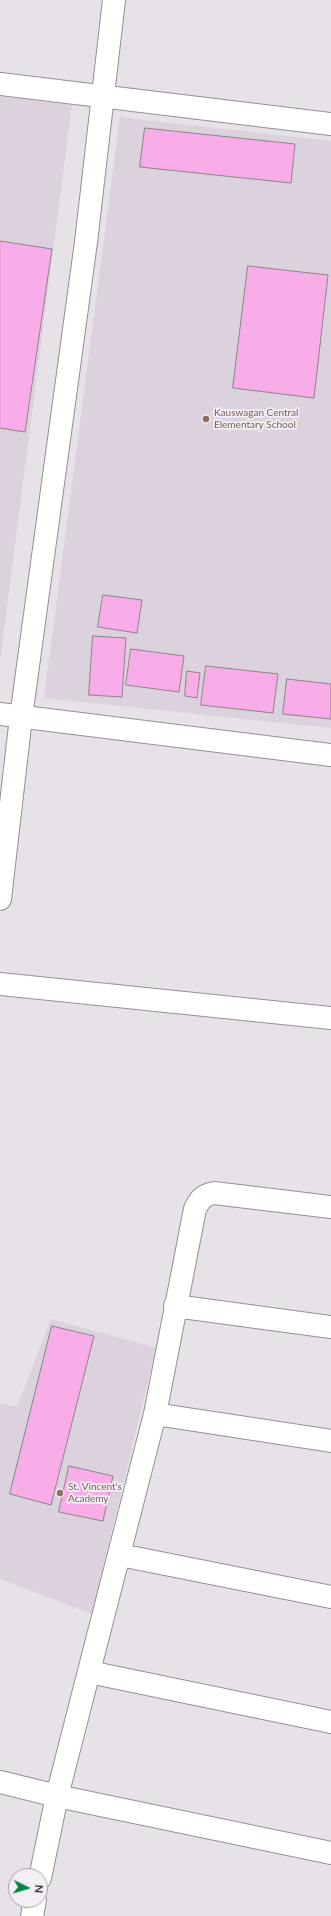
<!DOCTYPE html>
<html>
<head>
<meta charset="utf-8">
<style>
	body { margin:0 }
	#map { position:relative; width:331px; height:1916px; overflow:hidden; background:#e7e1e8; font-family:Lato,sans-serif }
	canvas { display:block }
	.north { position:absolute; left:8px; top:1868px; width:40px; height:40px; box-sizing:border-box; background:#f4eff5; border:1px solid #a5a1a6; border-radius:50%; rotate:95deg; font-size:11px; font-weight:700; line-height:16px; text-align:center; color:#2f2d2f }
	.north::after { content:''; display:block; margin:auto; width:14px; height:18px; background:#028642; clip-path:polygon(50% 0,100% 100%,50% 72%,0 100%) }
</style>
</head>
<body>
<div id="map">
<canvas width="331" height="1916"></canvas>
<div class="north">N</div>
</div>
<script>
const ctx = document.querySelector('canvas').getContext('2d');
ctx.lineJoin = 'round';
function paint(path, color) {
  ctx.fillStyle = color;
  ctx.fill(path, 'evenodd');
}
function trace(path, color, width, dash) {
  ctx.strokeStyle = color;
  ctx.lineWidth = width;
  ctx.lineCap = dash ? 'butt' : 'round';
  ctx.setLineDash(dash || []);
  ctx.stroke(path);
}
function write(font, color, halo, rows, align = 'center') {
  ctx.font = font + ' Lato,sans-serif';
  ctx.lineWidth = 3.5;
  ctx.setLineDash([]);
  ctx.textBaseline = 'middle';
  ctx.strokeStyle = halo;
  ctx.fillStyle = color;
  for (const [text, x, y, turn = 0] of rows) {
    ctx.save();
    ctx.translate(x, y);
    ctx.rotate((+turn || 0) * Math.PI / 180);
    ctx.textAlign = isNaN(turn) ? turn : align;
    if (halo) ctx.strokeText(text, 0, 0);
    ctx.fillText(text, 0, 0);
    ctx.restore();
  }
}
const built = new Path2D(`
	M0 95 72 104 0 661Z
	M120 117 331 141V728L44 698Z
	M51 1319 156 1348 92 1614 0 1579V1403L17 1407Z`);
const building = new Path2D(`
	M145 128 295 144 291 183 140 167Z
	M0 241 52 249 25 432 0 428Z
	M248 266 328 275 314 398 233 388Z
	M103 595 142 600 137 633 98 627Z
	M93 636 126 638 122 697 89 695Z
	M131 649 184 656 179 692 126 685Z
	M206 666 278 674 273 713 201 705Z
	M187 671 200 673 197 698 185 696Z
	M287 679 331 684V719L283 714Z
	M52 1326 94 1336 51 1505 10 1494Z
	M69 1466 113 1476 103 1521 59 1512Z`);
const minor = new Path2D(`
	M0 84 331 124
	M0 714 331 755
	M0 899 21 717 86 242 114 0
	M0 984 331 1018
	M175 1306 331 1327
	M155 1414 331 1441
	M120 1555 331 1597
	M89 1672 331 1722
	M0 1782 57 1796 331 1853
	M40 1878 57 1796 155 1414 195 1209C200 1199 203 1195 214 1193L331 1207
	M32 1916 35 1900`);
const markers = [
	[206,419,4,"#8d6e63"],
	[60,1493,4,"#8d6e63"]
];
const educationNames = [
	["Kauswagan Central",214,413],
	["Elementary School",214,425],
	["St. Vincent’s",68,1487],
	["Academy",68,1499]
];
paint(built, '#dcd2dd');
paint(building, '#f8ade9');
trace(building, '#8b858a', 1);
trace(minor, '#959095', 24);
trace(minor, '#fff', 22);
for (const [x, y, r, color] of markers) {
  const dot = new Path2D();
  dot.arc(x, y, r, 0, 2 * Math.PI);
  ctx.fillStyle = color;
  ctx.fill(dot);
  trace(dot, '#f4eff5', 1.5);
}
write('10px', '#785e54', '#f4eff5', educationNames, 'left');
</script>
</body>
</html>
